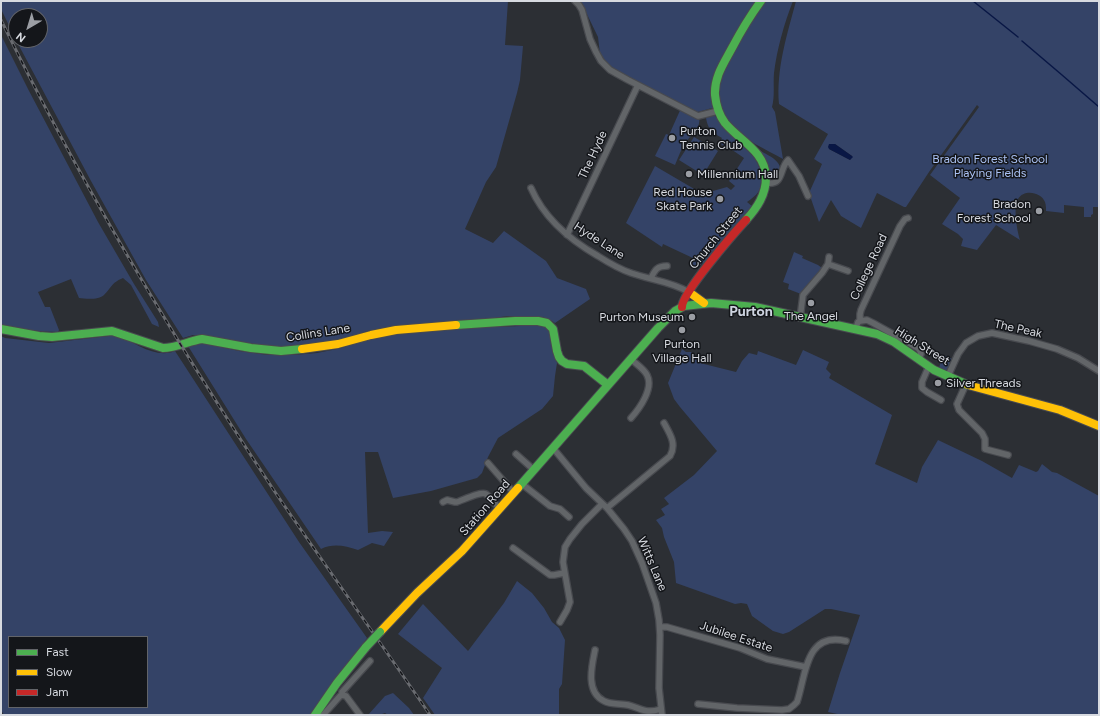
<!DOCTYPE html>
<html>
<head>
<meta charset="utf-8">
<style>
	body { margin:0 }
	#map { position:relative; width:1100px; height:716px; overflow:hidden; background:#2c2f34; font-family:Figtree,sans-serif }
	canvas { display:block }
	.frame { position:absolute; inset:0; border:2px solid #d7dae0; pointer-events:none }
	.legend { position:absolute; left:8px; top:636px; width:140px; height:72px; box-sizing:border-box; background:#14161a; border:1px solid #626469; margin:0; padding:5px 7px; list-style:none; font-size:12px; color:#d7dae0 }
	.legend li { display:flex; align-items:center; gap:8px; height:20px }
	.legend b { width:20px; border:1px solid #626469 }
	.north { position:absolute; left:8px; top:8px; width:40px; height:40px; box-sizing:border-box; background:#14161a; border:1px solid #626469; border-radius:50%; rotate:218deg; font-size:11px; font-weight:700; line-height:16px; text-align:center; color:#d7dae0 }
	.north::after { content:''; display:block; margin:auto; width:14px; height:18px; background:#9b9ea4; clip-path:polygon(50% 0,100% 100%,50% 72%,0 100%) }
</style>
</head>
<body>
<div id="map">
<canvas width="1100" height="716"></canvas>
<div class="frame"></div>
<ul class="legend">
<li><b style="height:5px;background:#4caf50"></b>Fast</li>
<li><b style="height:5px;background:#ffc107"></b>Slow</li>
<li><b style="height:5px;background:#c62828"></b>Jam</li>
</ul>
<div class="north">N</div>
</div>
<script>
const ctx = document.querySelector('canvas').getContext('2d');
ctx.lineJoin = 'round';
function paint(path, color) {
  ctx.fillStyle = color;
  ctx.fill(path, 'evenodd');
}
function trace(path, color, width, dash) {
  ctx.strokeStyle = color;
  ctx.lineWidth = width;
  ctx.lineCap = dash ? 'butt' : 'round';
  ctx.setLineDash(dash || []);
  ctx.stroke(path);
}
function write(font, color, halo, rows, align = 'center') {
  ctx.font = font + ' Figtree,sans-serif';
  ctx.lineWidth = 3;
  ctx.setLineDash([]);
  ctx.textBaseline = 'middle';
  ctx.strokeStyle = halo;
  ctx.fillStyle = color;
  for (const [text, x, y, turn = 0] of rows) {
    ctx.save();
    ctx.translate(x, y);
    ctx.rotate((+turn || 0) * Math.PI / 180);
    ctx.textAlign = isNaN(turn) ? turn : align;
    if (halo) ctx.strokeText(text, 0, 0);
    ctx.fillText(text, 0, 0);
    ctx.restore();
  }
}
const green = new Path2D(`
	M1 1H508L505 45 523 46 520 80 517 93 496 167 486 182 465 229 493 243 504 231 546 261 557 278 586 289 590 299 555 323 552 321 542 317 507 316 477 321 433 324 367 331 349 338 314 345 279 347 230 342 209 336 193 335 183 338 146 280 91 181 16 40H40V16H16V40L1 9Z
	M580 1H793C784 24 777 49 774 73 773 84 775 96 772 107L775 112 783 159C765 149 746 141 732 126 727 121 724 115 720 110L712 108 698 112C703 127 694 131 686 142 681 149 678 158 675 165L655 156 666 134 669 135 682 106 606 65 600 54 598 37 583 6Z
	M796 1H1099V207H1093V214L1091 215V217H1084V207L1064 205V213L1046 211C1046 208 1046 205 1045 202 1041 192 1024 189 1018 199 1013 208 1017 230 1020 240L996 225 977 250 961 246 963 239 958 234 942 224 960 198 930 175 979 107 977 105 929 172 906 207H904L877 193 861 228 841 216 831 200 819 222 809 193 822 164 814 159 828 134 779 104C776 69 787 35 796 1ZM835 144 852 156 850 160 829 149Z
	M1 35 28 89 98 222 134 284 158 322 159 327 152 324 131 285 123 278C111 283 112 287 104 295 99 300 86 299 79 298L71 279 38 292 45 307H50L59 330 58 332C39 332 20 329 1 325Z
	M708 115H714C721 120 725 129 732 136 746 151 759 155 761 177 762 191 757 195 747 202L753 207 706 264 703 263 699 266 694 267 692 264 695 259 663 244 662 247 626 223 655 166 708 197 713 191 727 187 731 190 735 186 729 181 744 158 725 145 724 146 719 143 722 138C712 132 708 130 706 118Z
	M694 137 718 151 703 175 679 160Z
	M759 150C771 157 790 164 774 180L770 179Z
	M794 252 803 256 802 258 818 265 822 268 801 294 788 289 789 284 783 282Z
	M542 325 550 329 557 363 555 376 553 396 542 409 498 438 488 457 482 473 477 478 431 491 393 498 378 452H365L368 533 382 531 393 532 384 546 372 543 358 550C345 546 334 543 321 549L246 439 188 346 203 343 239 351 268 355H293L317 353 342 348 365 340 399 333 481 326 497 327Z
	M117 335C135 343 156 359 175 351L299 542 367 638 312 715H4L1 710V336L5 338 49 343ZM9 637H147V707H9Z
	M682 349 686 352H691L700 363 736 372 742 361 749 353 757 355 758 351 796 365 803 350 829 362 826 369 831 374 829 378 892 415 875 464 917 483 922 467 938 440 982 461 1012 478 1019 465 1036 472 1038 471 1042 464 1052 472 1057 473 1099 496V715H842L828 712 840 673 860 615 831 609H825L789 632 783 634 773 631 752 616 747 604 741 603 735 604 676 583 674 562 664 537 662 528 656 520 665 515 661 509 669 504 664 498 694 475 717 451 680 407 674 399 668 383Z
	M943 355 952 359 947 370H943L939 368Z
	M517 581 532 593 544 608 552 622 559 628 565 640 562 684 559 689V715H435L423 698 442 668 398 634 423 604 468 651 504 603Z
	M393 693 409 708 414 715H388L385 713 379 715H368L385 696Z`);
const water = new Path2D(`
	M829 144H835L852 156 853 157 850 160 829 149 828 147Z`);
const stream = new Path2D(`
	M973 1 1018 37
	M1022 41 1062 75 1099 107`);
const street = new Path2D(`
	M575 1 579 5 582 10 590 39 596 52 601 61 610 70 628 80 698 116 718 111
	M766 183C784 186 779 169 788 160L799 176 808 196
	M531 188C544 218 570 240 598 256 609 263 619 269 631 273 651 280 670 281 689 292
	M567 235 638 85
	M829 257 828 264 848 271
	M651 278C655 270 657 266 667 266
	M800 318 803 295 822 273 828 264
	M860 321 867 320 873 323 918 348 920 351 921 354 918 359
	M856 328 858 322 860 321V314L861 310 900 226 905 219 908 218
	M631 359C636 364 644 369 647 375 654 388 640 408 631 418
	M929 366 922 382V388L927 392 941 400
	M948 376 958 354 966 343 978 336 992 333 1029 341 1057 349 1078 358 1099 371
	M966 384 957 404 959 410 982 433 985 439V449L1008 455
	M553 448 586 488 607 508 624 529 632 541 642 563 656 603 659 620 660 635 659 688 662 715
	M516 454 534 470
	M488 463 514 493
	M522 484 550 506 560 509 569 517
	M443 502 447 500 455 502H457C463 500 481 491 486 494 490 497 496 505 500 509
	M607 508 670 456C677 444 670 434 664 423
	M513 548 550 575H554L564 573
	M560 622 567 610 570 602 563 562 565 547 570 539 582 524 602 504
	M660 627H667L740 648 767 659 806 667
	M595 650C592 665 585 692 604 701 611 705 620 703 628 705 643 709 645 714 661 709
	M342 695V692L370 661
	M698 704 737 708 782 710 789 709 794 705 797 702C806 676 805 631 846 641
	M323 715 340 696 342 695 346 696 360 715`);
const fast = new Path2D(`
	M746 220C757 208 766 195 766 177 765 151 740 141 725 123 719 115 716 105 715 95 714 77 724 63 732 48 741 31 750 16 761 1
	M456 325 515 321H538L547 323 553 329 557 351 559 357 562 361 567 364 584 366 608 385
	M1 329 39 336 52 337 112 331 163 348C176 348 189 341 202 339L251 348 281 351 302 349
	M518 488 658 328 675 311 684 306 711 303 755 307 877 334 894 342 934 370 968 385
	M315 715 337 683 366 647`);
const slow = new Path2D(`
	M689 292 704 303
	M302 349 338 344 371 335 396 330 456 325
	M968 385 1060 410 1099 426
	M380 632 417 593 462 551 518 488`);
const jam = new Path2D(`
	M682 307C682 293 734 233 746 220`);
const rail = new Path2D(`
	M1 20C81 184 174 340 275 492 326 567 379 640 430 715`);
const fastBridge = new Path2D(`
	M366 647 380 632`);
const markers = [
	[672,138,4,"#9b9ea4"],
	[689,174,4,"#9b9ea4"],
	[720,199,4,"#9b9ea4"],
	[1039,211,4,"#9b9ea4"],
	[811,303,4,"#9b9ea4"],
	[692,317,4,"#9b9ea4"],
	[682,330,4,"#9b9ea4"],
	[938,383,4,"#9b9ea4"]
];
const poiNames = [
	["Purton",680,131],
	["Tennis Club",680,145],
	["Millennium Hall",697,174],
	["Red House",712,192,"right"],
	["Skate Park",712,206,"right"],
	["Bradon",1031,204,"right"],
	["Forest School",1031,218,"right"],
	["The Angel",811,316,"center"],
	["Purton Museum",684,317,"right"],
	["Purton",682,344,"center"],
	["Village Hall",682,358,"center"],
	["Silver Threads",946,383]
];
const streetNames = [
	["The Hyde",593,155,-65],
	["Church Street",716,238,-51],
	["Hyde Lane",599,241,33],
	["College Road",869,267,-65],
	["The Peak",1018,329,12],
	["Collins Lane",318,333,-9],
	["High Street",922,346,32],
	["Station Road",485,508,-49],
	["Witts Lane",652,564,67],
	["Jubilee Estate",736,637,18]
];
const parkNames = [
	["Bradon Forest School",990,159],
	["Playing Fields",990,173]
];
const quarterNames = [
	["Purton",751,312]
];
paint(green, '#344367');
paint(water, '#091745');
trace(stream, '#091745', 1.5);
trace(street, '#484a4f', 8);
trace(fast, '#484a4f', 10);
trace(slow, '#484a4f', 10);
trace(jam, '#484a4f', 10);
trace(street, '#626568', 5.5);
trace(fast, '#4caf50', 8);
trace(slow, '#ffc107', 8);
trace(jam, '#c62828', 8);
trace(rail, '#696b70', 3);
trace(rail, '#14161a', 1.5, [4.5]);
trace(fastBridge, '#484a4f', 10, []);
trace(fastBridge, '#4caf50', 8);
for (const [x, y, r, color] of markers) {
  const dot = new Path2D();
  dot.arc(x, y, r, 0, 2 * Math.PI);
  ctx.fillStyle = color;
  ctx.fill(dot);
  trace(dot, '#14161a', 1.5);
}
write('12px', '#d7dae0', '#14161a', poiNames, 'left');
write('12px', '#d7dae0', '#14161a', streetNames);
write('12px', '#aac1f3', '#14161a', parkNames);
write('bold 14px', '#ced4e0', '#14161a', quarterNames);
</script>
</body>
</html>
